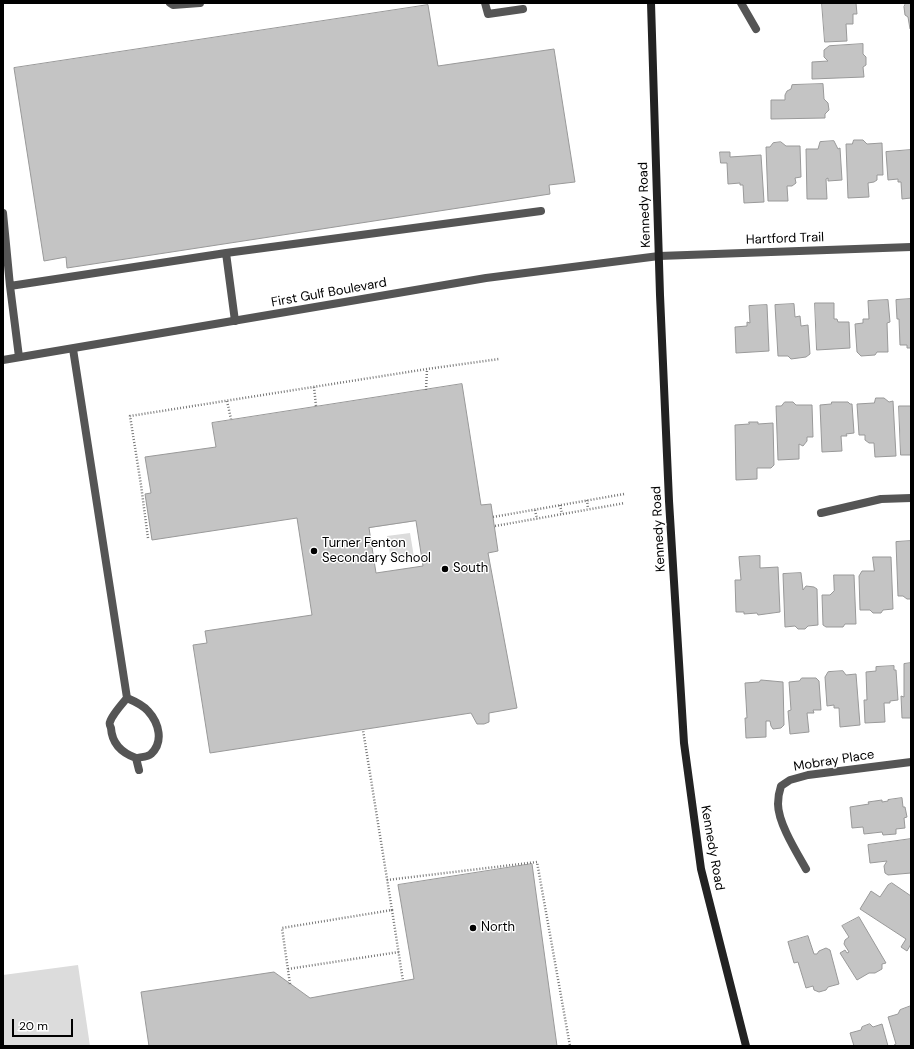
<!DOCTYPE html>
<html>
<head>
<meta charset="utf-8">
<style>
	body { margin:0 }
	#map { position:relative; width:914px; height:1049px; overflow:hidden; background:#fff; font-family:"DM Sans",sans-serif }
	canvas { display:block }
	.frame { position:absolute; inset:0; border:4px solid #000; pointer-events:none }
	.scale { position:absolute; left:12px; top:1019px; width:61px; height:18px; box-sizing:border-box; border:2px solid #000; border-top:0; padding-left:5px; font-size:12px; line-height:14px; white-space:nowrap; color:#000; -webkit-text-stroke:3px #fff; paint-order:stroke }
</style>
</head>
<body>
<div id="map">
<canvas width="914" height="1049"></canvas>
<div class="frame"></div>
<div class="scale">20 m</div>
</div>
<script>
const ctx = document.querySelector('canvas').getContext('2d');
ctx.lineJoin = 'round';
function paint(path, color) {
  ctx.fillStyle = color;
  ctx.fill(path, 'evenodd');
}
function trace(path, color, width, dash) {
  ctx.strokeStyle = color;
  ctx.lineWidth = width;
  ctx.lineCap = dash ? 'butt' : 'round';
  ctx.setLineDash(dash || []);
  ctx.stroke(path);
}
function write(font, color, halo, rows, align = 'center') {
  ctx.font = font + ' "DM Sans",sans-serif';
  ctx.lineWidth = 3;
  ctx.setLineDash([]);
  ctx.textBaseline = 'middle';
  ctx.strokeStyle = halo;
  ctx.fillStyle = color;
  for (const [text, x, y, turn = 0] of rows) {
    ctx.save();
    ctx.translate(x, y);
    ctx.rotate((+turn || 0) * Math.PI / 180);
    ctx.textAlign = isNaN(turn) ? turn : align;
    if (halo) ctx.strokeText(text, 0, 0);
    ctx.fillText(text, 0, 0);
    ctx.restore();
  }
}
const green = new Path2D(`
	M410 533 414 557 391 560 387 536Z
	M78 965 90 1046H3V975Z`);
const building = new Path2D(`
	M822 3H856L857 14H853V24H846L847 41 825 42Z
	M906 3H911V29H910L908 17 905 15 904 7Z
	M428 5 438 66 554 49 575 182 549 185 550 194 67 268 66 257 44 261 14 68Z
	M863 44V54L866 57V65L863 67 864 77 812 79V62L828 61 824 57V50L829 46Z
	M823 84 824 99 828 103 829 110 825 114V118L771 119V100H785V95L787 91 791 89 792 85Z
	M854 140H863L867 144 882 143 883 175H877V180L874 182 868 183 869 197 848 198 846 144H852Z
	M834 141 838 149 840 148 842 180 828 181V178L826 179 827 199H807L806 149H818L820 142Z
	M781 142 786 146H800L801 177 795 178 796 183 792 186H787L788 201H768L766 147H770L773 143Z
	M911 150V198L902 199 901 182H898V179L888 180 886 152Z
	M720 152H730V157L761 155 764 202 744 203 743 185H740V183L728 184 727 163H721Z
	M911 299V348H907V345H900L899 319H897L896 300Z
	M888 300 890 322 887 323 888 352H877L875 355 861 356 857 352 855 324 863 323V319H869L868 301Z
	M815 303H834V319H837L838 322H849L850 348 817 350Z
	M794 304 795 317 800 316 801 326 808 325 810 354 806 357 791 359 788 356H778L775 305Z
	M767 305 769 351 736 353 735 327 747 326V322L750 323 749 306Z
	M462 384 481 505 491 504 498 551 488 553 517 708 489 713V722L484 724H477L471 713 210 753 193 645 207 643 205 631 312 615 297 518 152 540 145 494 151 493 145 457 216 447 212 423ZM416 521 423 566 376 573 369 528Z
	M876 398H884L889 402 893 401 896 456 875 457 874 443H869L865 440V435H859L857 404 874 403Z
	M785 402H793L796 405H812L813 437H807V441L803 446 799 444V459L778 460 776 406H781Z
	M832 402H848L850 404H852L854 433 846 434 847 436H841L842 451 822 452 820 405 831 404Z
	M899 406H911V455H901Z
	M749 422H758V424L773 423 774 465 771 468H757V479L736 480 735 425 749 424Z
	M911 541V599H907L903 596H898L896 542Z
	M760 556V568L778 567 780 612 758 615 757 613 744 614V612H736L735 580H741L739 557Z
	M873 557H891L893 609 883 610 881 613H873L870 610H860L859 576 862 571H874Z
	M801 573 803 590 806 586 814 587 817 589 818 625 808 626 805 629H798L795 626 785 627 783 574Z
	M834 575H854L856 624H845L843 627H826L823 625 822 595H830L834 591Z
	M911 663V718H902L901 696 904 697V664Z
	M894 666V670H896L898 700 890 701V703H884L885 722 865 723 864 700H867L866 672 876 671V667Z
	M843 671 846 675 856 674 860 725 840 727 839 708H834V705L827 706 825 677 828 672Z
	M802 678H816L819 681 821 710H813L814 713H807L809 732 790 734 788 711 791 710 789 682 799 681Z
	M761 680 783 682 784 725 781 728 773 729 771 726 770 721H766V737L746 738 745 718H747L745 683 759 682Z
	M902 798 903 807H905L907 817 904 818 905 828 896 829V834L883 835 882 832 864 834 863 827 852 828 850 807 869 804 868 802 882 800V802L888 801V800Z
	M911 839V873L888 875 885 873 884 866 887 861 870 863 868 845Z
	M532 864 557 1046H149L141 992 274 972 310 998 414 979 398 885Z
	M892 883 911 896V944L907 951 901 947 906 939 860 909 871 891 880 897 888 885Z
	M859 917 886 963 882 964V969L875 973H869L857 980 840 953 845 950 847 953 849 952 844 944 845 940 849 937 842 926Z
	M808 936 814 954H817L819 951 826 948 830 950 839 984 828 987 826 990 819 992 814 990 813 986 806 988 798 962 794 963 788 942Z
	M911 1006V1046H894V1045L896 1044 888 1017 898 1014 900 1010Z
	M870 1024 873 1027 882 1024 888 1046H854L850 1033 861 1030 862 1027Z`);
const path = new Path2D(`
	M314 387 316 406
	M426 390 427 369
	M227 401 231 419
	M587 500 588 509
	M560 505 562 514
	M535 510 537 519
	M493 517 624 494
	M495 526 625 503
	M148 538 141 485 130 416 427 369 499 359
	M387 880 537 862 570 1046
	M392 910 403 981
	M288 969 399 952
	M290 984 282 928 392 910 363 730`);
const service = new Path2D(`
	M170 3 173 5 200 3
	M485 3 488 14 523 9
	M3 213 10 286
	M226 253 235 321
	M73 349 127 698C122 704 112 715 110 722 109 724 110 726 111 728 112 744 122 753 136 758L139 770
	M19 357 10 286 226 253 541 211
	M127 698C134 701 143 705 148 711 159 723 164 742 151 754 148 757 141 757 136 758`);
const minor = new Path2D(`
	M741 3 756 29
	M659 256 911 247
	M821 513 881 499 911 498
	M806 869C797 853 778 823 778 804 778 798 779 792 781 786L790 780 808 775 911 762`);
const tertiary = new Path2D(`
	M3 360 486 278 659 256`);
const secondary = new Path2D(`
	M651 3 660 295 669 501 684 743 701 869 746 1046`);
const markers = [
	[314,551,4,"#000"],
	[445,569,4,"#000"],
	[473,928,4,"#000"]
];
const streetNames = [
	["Kennedy Road",645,205,-92],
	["Hartford Trail",785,239,-2],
	["First Gulf Boulevard",329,293,-10],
	["Kennedy Road",659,529,-93],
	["Mobray Place",834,761,-9],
	["Kennedy Road",712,848,80]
];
const poiNames = [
	["Turner Fenton",322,544],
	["Secondary School",322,559],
	["South",453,569],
	["North",481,928]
];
paint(green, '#dcdcdc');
paint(building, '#c4c4c4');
trace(building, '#999', 1);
trace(path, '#777', 2.5, [1, 2]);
trace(service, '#555', 8);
trace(minor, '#555', 8);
trace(tertiary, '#555', 8);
trace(secondary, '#222', 8);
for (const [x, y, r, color] of markers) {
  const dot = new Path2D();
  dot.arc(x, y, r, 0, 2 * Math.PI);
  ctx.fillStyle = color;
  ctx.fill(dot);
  trace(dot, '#fff', 1.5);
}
write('13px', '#000', '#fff', streetNames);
write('13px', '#000', '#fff', poiNames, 'left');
</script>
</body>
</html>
